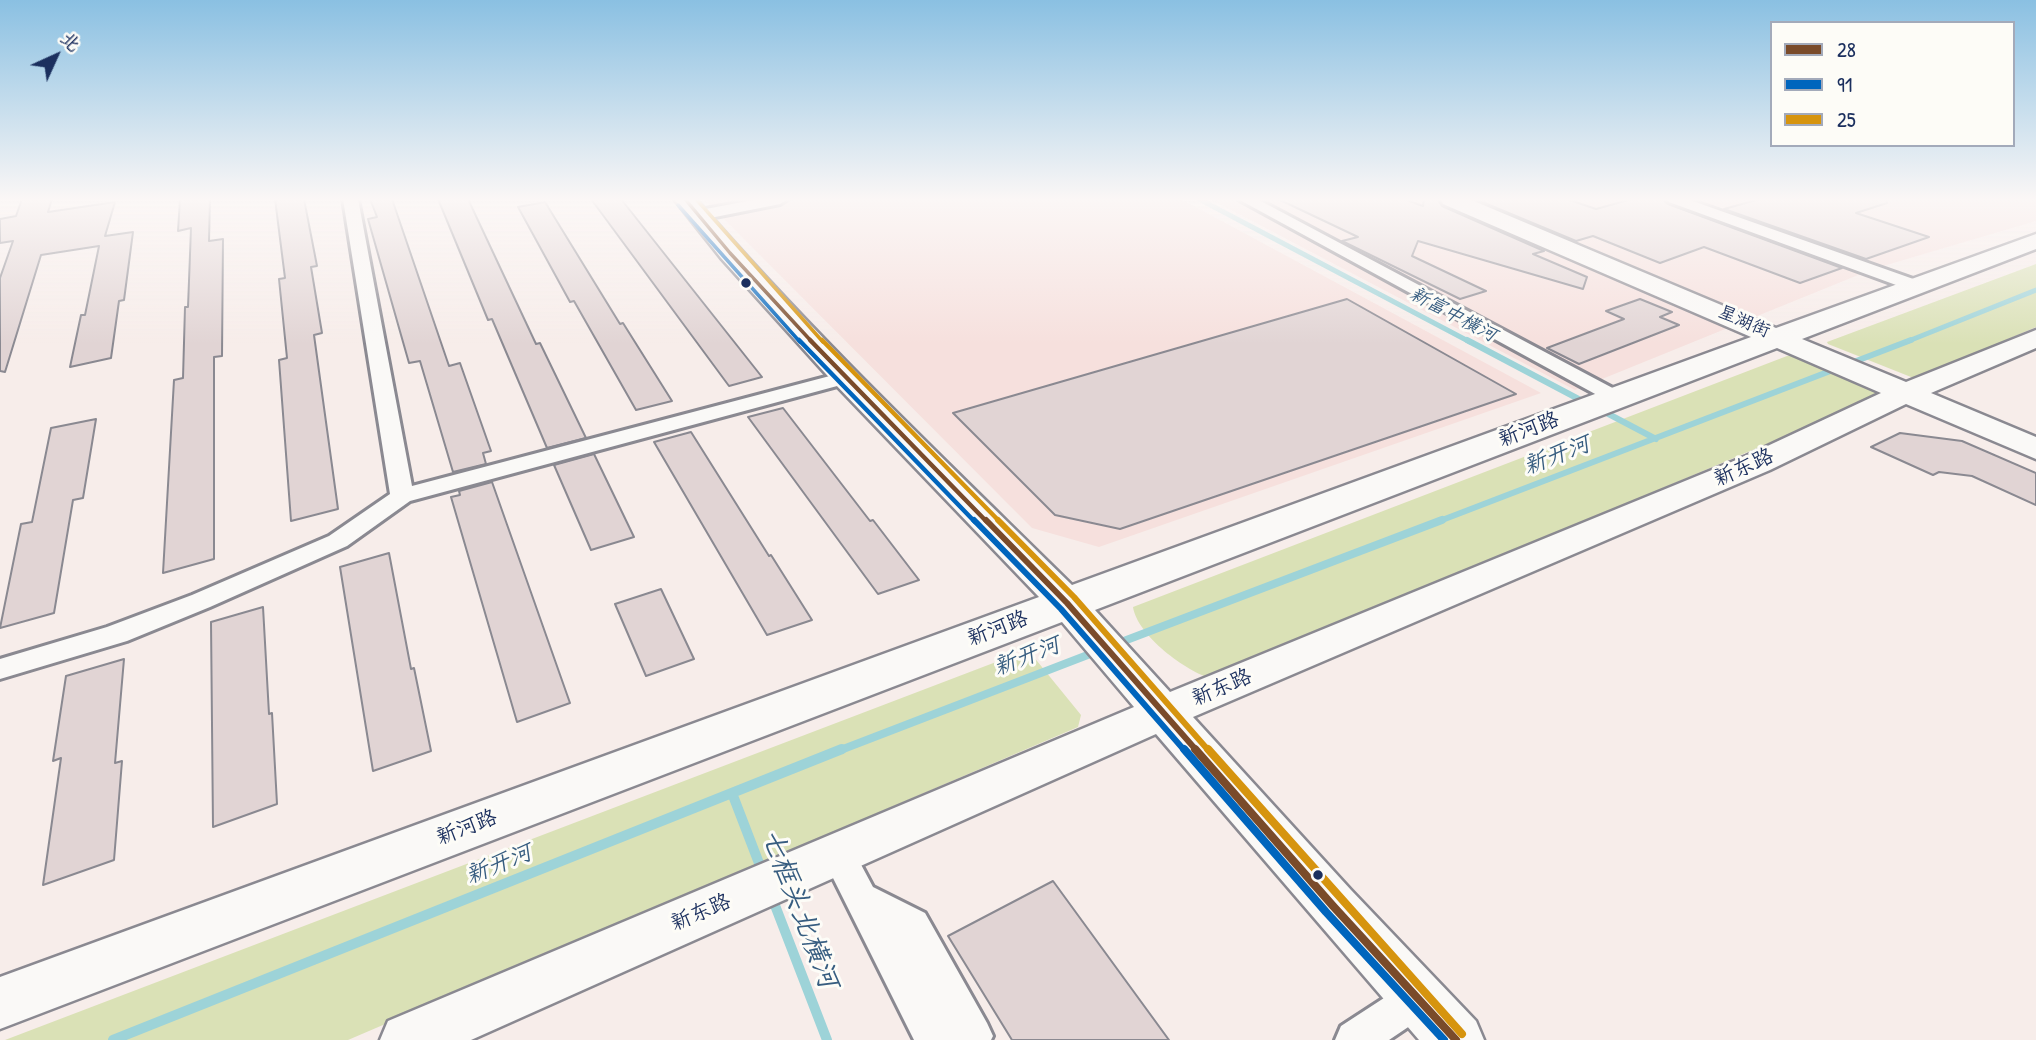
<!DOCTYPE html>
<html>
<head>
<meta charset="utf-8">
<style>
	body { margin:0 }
	#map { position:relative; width:2036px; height:1040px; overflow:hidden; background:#f7edea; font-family:"Patrick Hand","LXGW WenKai TC",sans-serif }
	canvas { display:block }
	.legend { position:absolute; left:1770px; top:21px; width:245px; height:126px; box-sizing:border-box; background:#fdfcf7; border:2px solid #a3aaba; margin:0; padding:9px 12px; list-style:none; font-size:21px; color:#1b2f5e }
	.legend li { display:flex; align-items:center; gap:14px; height:35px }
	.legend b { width:35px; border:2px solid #a3aaba }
	.north { position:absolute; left:21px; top:21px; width:70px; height:70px; -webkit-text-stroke:5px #fdfcf7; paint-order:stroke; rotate:45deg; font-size:19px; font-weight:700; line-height:28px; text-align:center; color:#1b2f5e }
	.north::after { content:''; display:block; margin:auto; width:24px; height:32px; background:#1b2f5e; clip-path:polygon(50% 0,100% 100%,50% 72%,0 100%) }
</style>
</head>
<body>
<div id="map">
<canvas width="2036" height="1040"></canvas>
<ul class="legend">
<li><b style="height:9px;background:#7a4b2a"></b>28</li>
<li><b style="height:9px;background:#0065bd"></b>91</li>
<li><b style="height:9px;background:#d6940e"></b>25</li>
</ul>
<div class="north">北</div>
</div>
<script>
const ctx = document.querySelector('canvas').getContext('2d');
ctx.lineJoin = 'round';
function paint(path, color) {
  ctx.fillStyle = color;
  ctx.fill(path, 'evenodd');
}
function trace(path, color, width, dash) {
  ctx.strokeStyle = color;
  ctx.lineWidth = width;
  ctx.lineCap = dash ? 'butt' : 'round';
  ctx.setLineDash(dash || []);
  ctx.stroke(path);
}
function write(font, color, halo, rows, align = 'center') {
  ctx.font = font + ' "Patrick Hand","LXGW WenKai TC",sans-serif';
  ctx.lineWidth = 6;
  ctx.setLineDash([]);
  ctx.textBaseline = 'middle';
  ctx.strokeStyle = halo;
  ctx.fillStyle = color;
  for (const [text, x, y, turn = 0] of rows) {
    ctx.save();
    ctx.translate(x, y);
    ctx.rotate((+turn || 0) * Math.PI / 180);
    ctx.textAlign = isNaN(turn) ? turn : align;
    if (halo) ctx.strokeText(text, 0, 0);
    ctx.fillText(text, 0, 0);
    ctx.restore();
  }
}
const built = new Path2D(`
	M704 199H1181L1541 393 1099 547 1032 528Z
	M1210 199H2036V221L1873 269 1575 390Z`);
const green = new Path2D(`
	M2036 264V327L1916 379 1828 344 1827 342Z
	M1787 356H1798L1878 390 1882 395 1213 679C1186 672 1137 635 1133 607Z
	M1017 654 1033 656 1081 715 1078 727 348 1040H5Z`);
const streamFar3 = new Path2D(`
	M1199 199 1470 342
	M1906 342 2036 290`);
const streamFar2 = new Path2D(`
	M1467 340 1588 404
	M1599 409 1656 439
	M1437 522 1911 340`);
const streamFar1 = new Path2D(`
	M1116 644 1442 520
	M838 751 1098 651`);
const stream = new Path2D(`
	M732 793 762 871
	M771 895 827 1040
	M113 1040 842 749`);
const building = new Path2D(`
	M22 199H52L48 212 115 202 105 236 133 232 124 300 119 301 111 358 70 367 81 315H85L99 246 41 255 5 372 0 371V278L13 241 0 243V219L16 216Z
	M180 199H210L209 241 223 239 222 356 214 357V559L163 573 174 380 183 378 185 307H188L191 228 178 231Z
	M275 199H304L317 266 311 267 322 333 314 335 338 509 291 521 279 360 287 358 279 279 285 278Z
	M370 199H392L449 366 460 363 491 451 483 453 486 464 453 472 420 361 409 363 368 219 377 217Z
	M438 199H468L536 344 540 343 586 438 547 448 492 319 488 320Z
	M591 199H621L762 377 729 386Z
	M1278 199H1404L1423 206 1424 199H1437L1442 206 1544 251 1533 254 1587 277 1583 289 1418 241 1412 256 1486 291 1460 299 1342 241 1358 237Z
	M1475 199H1567L1596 209 1632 199H1661L1668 204 1842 268 1800 283 1704 247 1660 263 1593 236 1576 241Z
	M1760 199H1886L1887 203 1856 213 1929 237 1866 259 1724 209Z
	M545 202 620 324 623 323 672 401 636 410 574 301 570 302 518 207Z
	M1347 299 1516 394 1120 529 1055 515 953 413Z
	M1640 299 1672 312 1660 317 1679 325 1579 364 1547 348 1624 319 1606 311Z
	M783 408 870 521 873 520 919 580 878 594 748 417Z
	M96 419 83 498 73 500 54 613 0 628 21 524 32 522 51 428Z
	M691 432 769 556 771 555 812 620 767 635 654 442Z
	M1900 433 1962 441 2036 473V505L1972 476 1939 472 1933 475 1871 447Z
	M594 454 634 537 591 550 554 465Z
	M492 482 570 703 517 722 451 497 460 495 459 491Z
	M389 553 411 669 414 668 431 751 373 771 340 567Z
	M661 589 694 659 646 676 615 604Z
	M263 607 269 714 272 713 277 804 213 827 211 622Z
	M124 659 115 763 122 761 114 860 43 885 61 758 53 761 66 676Z
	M1053 881 1169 1040H1012L948 936Z`);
const street = new Path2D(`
	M343 199H358L412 486 845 372 852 374 855 378 852 382 410 501 347 546 210 607 127 641 0 679V659L107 627 192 595 329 536 390 494Z
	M759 199H788L780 204 700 220 692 215 700 210Z
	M1238 199H1257L1622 393 1625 397 1622 401H1608Z
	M1666 199H1687L1919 281 1922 285 1913 290 1907 289 1669 202Z
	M838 840 850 844 873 887 925 913 987 1023 993 1036 991 1040H914L821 854 826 844Z
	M1418 980 1432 985 1437 998 1432 1011 1389 1040H1335L1341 1026 1404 985Z`);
const secondary = new Path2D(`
	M674 199H696C813 335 944 459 1072 585L1751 337 1443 204 1440 199H1469L1776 328 2036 234V249L1802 339 1906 382 2036 330V348L1931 393 2036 437V459L1906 404 1770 470 1193 717 1351 890 1476 1021 1484 1040H1419L1156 734 471 1040H380L388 1021 1134 707 1062 622 0 1029V977L1039 597 835 384 721 258ZM1777 348 1881 393 1746 456 1170 692 1095 610Z`);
const bus1Far3 = new Path2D(`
	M685 199 730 253 812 342`);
const bus1Far2 = new Path2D(`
	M810 340 987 522`);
const bus1Far1 = new Path2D(`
	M986 520 1067 603 1197 751`);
const bus1 = new Path2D(`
	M1195 749 1333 906 1456 1040`);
const bus2Far3 = new Path2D(`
	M678 205 800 342`);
const bus2Far2 = new Path2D(`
	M799 340 975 522`);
const bus2Far1 = new Path2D(`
	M974 520 1061 609 1185 751`);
const bus2 = new Path2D(`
	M1184 749 1326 912 1444 1040`);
const bus3Far3 = new Path2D(`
	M696 199 823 342`);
const bus3Far2 = new Path2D(`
	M822 340 1000 522`);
const bus3Far1 = new Path2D(`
	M998 520 1074 597 1209 751`);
const bus3 = new Path2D(`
	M1208 749 1462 1034`);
const markers = [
	[746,283,6,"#1b2f5e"],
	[1318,875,6,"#1b2f5e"]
];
const farStreetnames = [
	["星湖街",1744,322,23]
];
const farWaternames = [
	["新富中横河",1453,315,28]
];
const streetNames = [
	["新河路",1529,430,-21],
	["新东路",1744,468,-24],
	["新河路",998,629,-21],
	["新东路",1222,688,-23],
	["新河路",467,828,-21],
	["新东路",701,913,-23]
];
const waterNames = [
	["新开河",1557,456,-21],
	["新开河",1027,657,-21],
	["新开河",499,865,-22]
];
const nearWaternames = [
	["七框头北横河",799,909,69]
];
paint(built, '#f6e0dd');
paint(green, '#dae1b6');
trace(streamFar3, '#9dd3d8', 5);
trace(streamFar2, '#9dd3d8', 6);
trace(streamFar1, '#9dd3d8', 8);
trace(stream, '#9dd3d8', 10);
paint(building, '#e1d4d4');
trace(building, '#8a8991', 2);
trace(street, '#8a8991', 6);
trace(secondary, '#8a8991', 5);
paint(street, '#faf9f7');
paint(secondary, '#faf9f7');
trace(bus1Far3, '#7a4b2a', 3.5);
trace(bus1Far2, '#7a4b2a', 4.5);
trace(bus1Far1, '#7a4b2a', 6);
trace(bus1, '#7a4b2a', 8);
trace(bus2Far3, '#0065bd', 3.5);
trace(bus2Far2, '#0065bd', 4.5);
trace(bus2Far1, '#0065bd', 6);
trace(bus2, '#0065bd', 8);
trace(bus3Far3, '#d6940e', 3.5);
trace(bus3Far2, '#d6940e', 4.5);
trace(bus3Far1, '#d6940e', 6);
trace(bus3, '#d6940e', 8);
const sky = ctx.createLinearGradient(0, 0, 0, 344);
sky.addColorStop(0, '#8ac0e2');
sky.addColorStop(0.58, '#fbf7f6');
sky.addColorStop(1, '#fbf7f600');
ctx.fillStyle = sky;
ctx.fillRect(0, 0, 2036, 344);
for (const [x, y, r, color] of markers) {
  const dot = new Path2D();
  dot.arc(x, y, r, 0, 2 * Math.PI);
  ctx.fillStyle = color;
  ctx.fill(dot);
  trace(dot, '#fdfcf7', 2.5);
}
write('18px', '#1b2f5e', '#fdfcf7', farStreetnames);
write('italic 19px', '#375d80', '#fdfcf7', farWaternames);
write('21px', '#1b2f5e', '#fdfcf7', streetNames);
write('italic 23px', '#375d80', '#fdfcf7', waterNames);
write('italic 28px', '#375d80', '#fdfcf7', nearWaternames);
</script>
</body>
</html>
